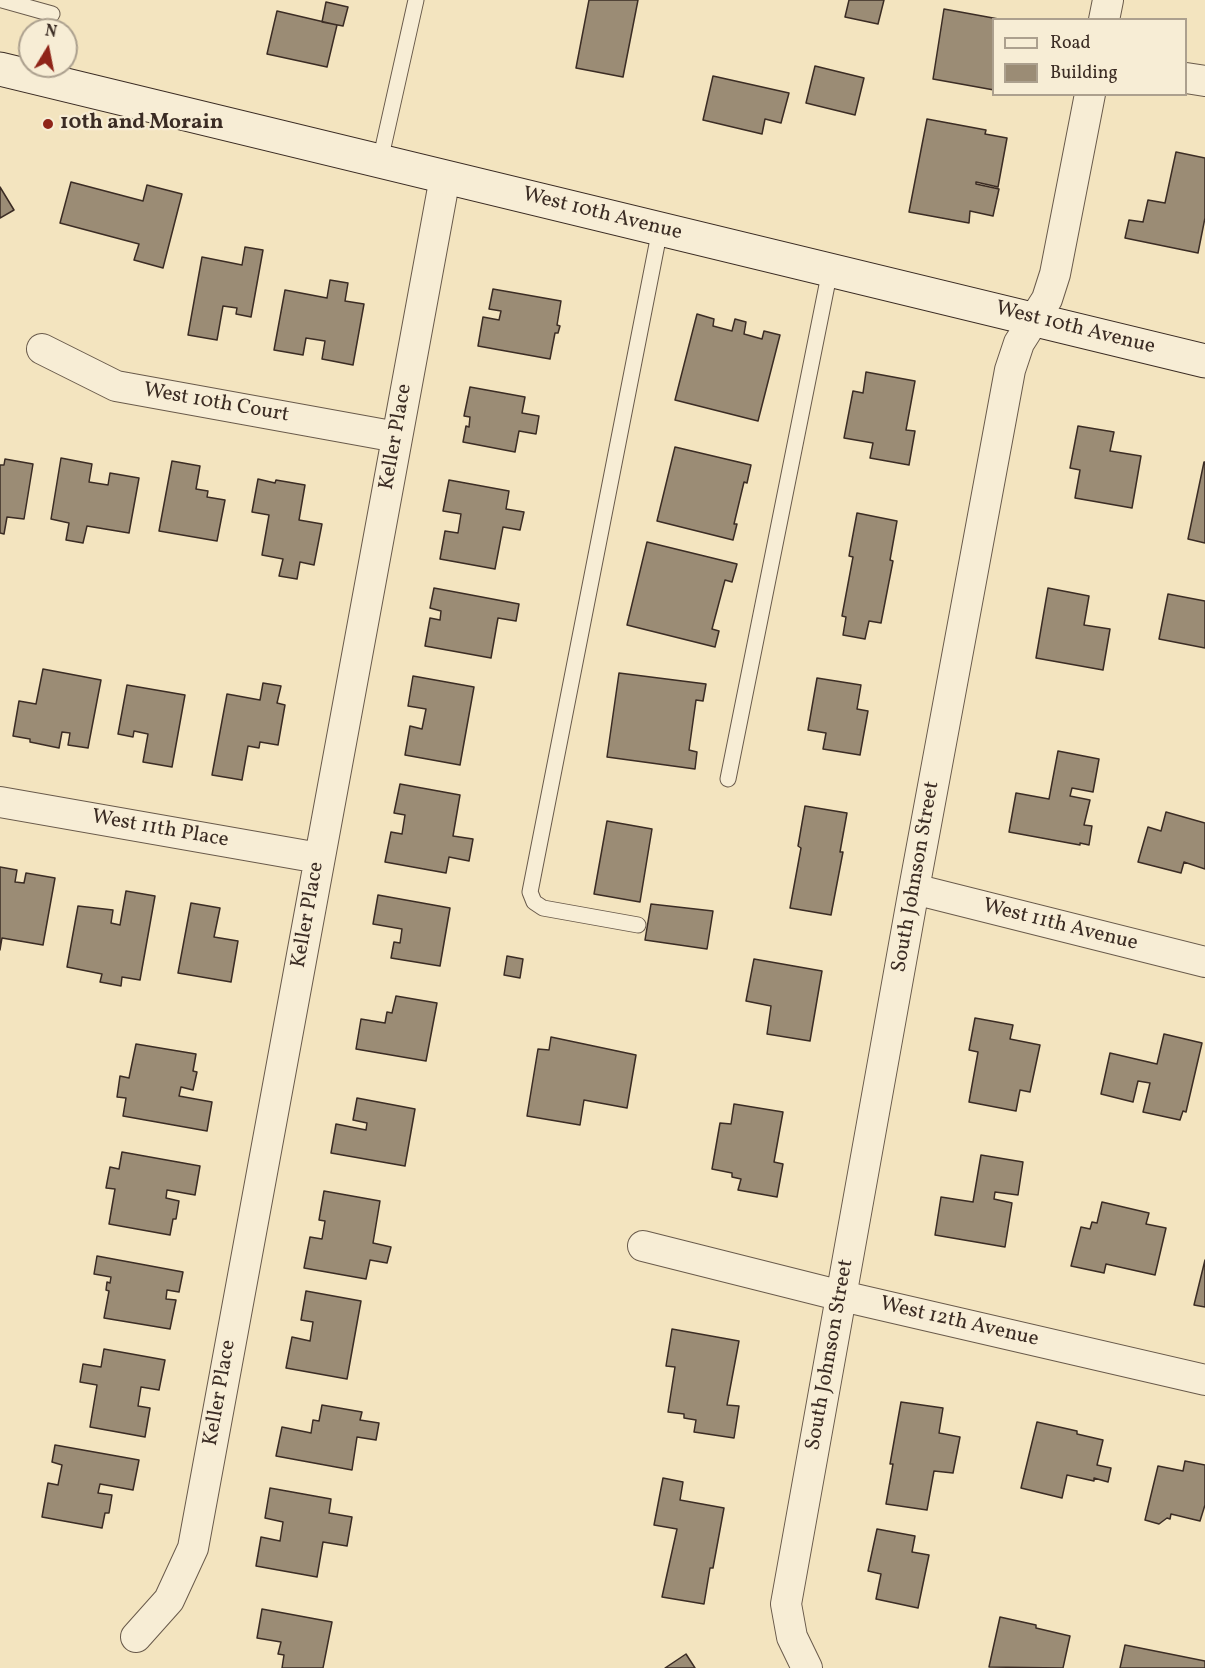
<!DOCTYPE html>
<html>
<head>
<meta charset="utf-8">
<style>
	body { margin:0 }
	#map { position:relative; width:1205px; height:1668px; overflow:hidden; background:#f3e4bf; font-family:Vollkorn,serif }
	canvas { display:block }
	.legend { position:absolute; left:992px; top:18px; width:195px; height:78px; box-sizing:border-box; background:#f7edd5; border:2px solid #aca08e; margin:0; padding:8px 10px; list-style:none; font-size:18px; color:#3b2c24 }
	.legend li { display:flex; align-items:center; gap:12px; height:30px }
	.legend b { width:30px; border:2px solid #aca08e }
	.north { position:absolute; left:18px; top:18px; width:60px; height:60px; box-sizing:border-box; background:#f7edd5; border:2px solid #aca08e; border-radius:50%; rotate:10deg; font-size:16px; font-weight:700; line-height:24px; text-align:center; color:#3b2c24 }
	.north::after { content:''; display:block; margin:auto; width:21px; height:27px; background:#8f2418; clip-path:polygon(50% 0,100% 100%,50% 72%,0 100%) }
</style>
</head>
<body>
<div id="map">
<canvas width="1205" height="1668"></canvas>
<ul class="legend">
<li><b style="height:8px;background:#f7edd5"></b>Road</li>
<li><b style="height:16px;background:#9b8c75"></b>Building</li>
</ul>
<div class="north">N</div>
</div>
<script>
const ctx = document.querySelector('canvas').getContext('2d');
ctx.lineJoin = 'round';
function paint(path, color) {
  ctx.fillStyle = color;
  ctx.fill(path, 'evenodd');
}
function trace(path, color, width, dash) {
  ctx.strokeStyle = color;
  ctx.lineWidth = width;
  ctx.lineCap = dash ? 'butt' : 'round';
  ctx.setLineDash(dash || []);
  ctx.stroke(path);
}
function write(font, color, halo, rows, align = 'center') {
  ctx.font = font + ' Vollkorn,serif';
  ctx.lineWidth = 4.5;
  ctx.setLineDash([]);
  ctx.textBaseline = 'middle';
  ctx.strokeStyle = halo;
  ctx.fillStyle = color;
  for (const [text, x, y, turn = 0] of rows) {
    ctx.save();
    ctx.translate(x, y);
    ctx.rotate((+turn || 0) * Math.PI / 180);
    ctx.textAlign = isNaN(turn) ? turn : align;
    if (halo) ctx.strokeText(text, 0, 0);
    ctx.fillText(text, 0, 0);
    ctx.restore();
  }
}
const building = new Path2D(`
	M589 0H638L623 77 576 68Z
	M849 0H884L878 24 845 17Z
	M326 2 348 7 343 26 322 22Z
	M944 9 1004 20H994V90L933 79Z
	M277 11 337 25 327 67 267 54Z
	M815 66 864 78 855 115 806 103Z
	M713 76 789 93 781 123 765 119 762 134 703 120Z
	M927 119 986 130 985 134 1007 138 998 187 976 182V184L999 189 993 216 970 211 969 223 909 212Z
	M1176 152 1205 158V218L1198 253 1125 238 1129 220 1143 222 1148 200 1165 203Z
	M71 182 143 201 147 185 182 194 163 268 134 260 139 244 60 223Z
	M0 187 14 210 0 218Z
	M245 247 263 250 251 317 236 314 237 308 223 306 217 340 188 335 202 257 242 265Z
	M330 280 348 283 345 301 364 304 353 365 322 359 325 341 306 338 303 355 274 350 285 290 327 298Z
	M493 289 561 301 557 325 560 326 558 333H555L550 359 478 346 483 317 499 320 501 311 489 309Z
	M697 314 714 319 713 326 732 331 735 319 746 322 744 334 762 339 764 331 780 335 758 421 675 400Z
	M866 372 915 381 906 430 915 431 909 465 870 458 873 443 844 438 853 391 863 393Z
	M470 387 525 397 522 413 539 416 536 434 519 431 515 452 463 442 466 426 469 427 470 417 464 416Z
	M1078 426 1114 432 1110 451 1141 456 1132 508 1075 498 1080 470 1070 468Z
	M675 447 751 465 747 483 744 482 734 524H737L733 540 657 521Z
	M61 458 92 464 89 482 108 485 110 473 139 478 129 533 87 526 83 543 66 540 69 523 51 519Z
	M5 459 33 464 24 519 7 517 4 534 0 533V465H4Z
	M172 461 200 466 196 489 208 491 207 497 225 500 217 541 159 531Z
	M1204 462H1205V543L1188 539Z
	M258 479 275 483 276 480 305 485 299 520 322 524 314 565 300 562 297 579 279 576 283 559 262 555 269 515 252 512Z
	M449 480 509 491 506 509 524 512 520 530 503 527 495 569 440 559 445 531 458 533 461 514 443 511Z
	M857 513 897 521 890 560 893 561 881 623 869 621 865 639 843 635 846 617 842 616 853 557 849 556Z
	M647 542 737 564 732 582 725 580 712 629 719 631 715 647 627 625Z
	M434 588 519 604 516 621 498 618 491 658 425 646 430 618 440 620 441 611 430 608Z
	M1048 588 1089 596 1084 625 1110 629 1103 670 1036 658Z
	M1168 594 1205 601V648L1159 639Z
	M43 669 101 680 88 748 68 745 70 733 62 732 59 748 30 742V739L13 736 19 701 36 704Z
	M619 673 706 684 703 701 696 700 689 750 697 752 695 769 607 757Z
	M413 676 474 687 460 765 405 755 410 726 422 729 426 709 408 706Z
	M817 678 861 685 857 709 868 711 860 755 823 749 826 733 808 730Z
	M263 683 281 686 277 703 285 705 278 745 260 742 259 748 248 746 242 780 212 775 227 694 260 700Z
	M127 685 185 695 172 767 143 762 148 734 134 731 133 737 118 734Z
	M1058 751 1099 759 1093 792 1072 788 1070 796 1090 800 1084 825 1092 826 1089 845 1080 843V845L1009 832 1016 793 1049 799Z
	M400 784 460 795 453 836 473 839 469 861 449 857 446 873 385 862 391 832 402 834 405 815 394 813Z
	M805 806 847 813 840 852H843L831 915 790 908 801 848 798 846Z
	M1166 812 1205 823V869L1184 862 1181 873 1138 862 1148 827 1161 831Z
	M607 821 652 829 640 902 594 894Z
	M0 867 17 870 15 882 24 883 26 873 55 878 43 945 2 938 0 950Z
	M126 891 155 896 140 980 122 977 121 986 100 982 102 974 67 967 78 906 113 910 111 923 120 925Z
	M378 895 450 908 440 966 391 958 394 942 400 943 402 929 373 924Z
	M191 903 220 908 214 937 238 941 231 982 178 973Z
	M651 904 713 911 707 949 645 940Z
	M507 956 523 959 520 978 504 975Z
	M754 959 822 971 810 1041 767 1034 771 1006 746 1001Z
	M396 996 437 1003 426 1061 356 1049 361 1019 385 1023 387 1012 392 1013Z
	M975 1018 1013 1025 1010 1039 1040 1045 1030 1092 1020 1090 1016 1111 969 1102 978 1052 969 1050Z
	M1164 1034 1202 1043 1186 1112 1183 1111 1180 1120 1143 1112 1150 1083 1138 1081 1133 1102 1101 1094 1110 1053 1157 1064Z
	M551 1037 636 1055 627 1108 584 1100 580 1125 527 1116 538 1049 549 1050Z
	M136 1044 196 1054 193 1071 197 1072 193 1090 181 1087 179 1096 212 1102 207 1131 123 1116 126 1098 117 1097 120 1076 129 1078Z
	M357 1098 415 1109 405 1166 331 1153 336 1124 366 1130 367 1123 353 1120Z
	M734 1104 783 1112 774 1162 783 1164 777 1197 738 1190 741 1179 732 1177V1173L712 1169 720 1123 731 1124Z
	M122 1152 200 1166 195 1195 167 1190 166 1198 179 1201 176 1219H173L170 1235 109 1224 115 1189 106 1188 110 1167 119 1169Z
	M981 1155 1023 1162 1018 1195 995 1192 994 1199 1012 1203 1005 1247 935 1235 941 1197 973 1202Z
	M324 1191 380 1201 373 1243 391 1247 387 1263 370 1260 366 1279 304 1268 310 1237 322 1239 325 1221 319 1220Z
	M1102 1202 1149 1213 1146 1224 1166 1228 1155 1275 1106 1264 1104 1273 1071 1266 1081 1227 1090 1229 1092 1222 1097 1223Z
	M97 1256 183 1272 179 1292 167 1290 166 1299 176 1300 170 1329 104 1318 109 1291 106 1290 107 1282 110 1283 111 1277 94 1274Z
	M1205 1260V1307L1194 1305Z
	M306 1291 361 1301 347 1379 286 1368 292 1337 310 1341 313 1322 301 1320Z
	M672 1329 739 1341 727 1405 739 1406 734 1438 694 1432 696 1420 684 1418V1414L668 1412 675 1367 666 1366Z
	M104 1349 165 1360 159 1390 141 1387 138 1406 150 1408 145 1437 90 1427 97 1385 80 1382 83 1364 101 1367Z
	M901 1402 943 1408 939 1433 960 1437 953 1473 934 1471 927 1510 886 1504 893 1464H890Z
	M322 1405 362 1412 360 1420 379 1423 376 1440 357 1437 352 1470 276 1456 282 1427 311 1433 313 1420 319 1421Z
	M1037 1422 1077 1431V1434L1103 1440 1097 1465 1111 1468 1108 1482 1094 1478V1481L1067 1475 1062 1498 1021 1488Z
	M55 1445 139 1460 133 1490 100 1484 98 1493 112 1495 109 1513H105L102 1528 42 1517 48 1483 58 1485 62 1465 52 1462Z
	M1185 1461 1205 1465V1505L1200 1521 1171 1514 1170 1519 1167 1518 1159 1524 1145 1520 1158 1466 1183 1471Z
	M663 1478 683 1482 680 1500 724 1508 713 1568H710L704 1604 662 1597 677 1529 654 1525Z
	M270 1488 331 1499 329 1513 352 1517 347 1546 323 1542 317 1577 256 1566 261 1537 280 1541 283 1522 265 1518Z
	M877 1529 915 1536 912 1552 929 1555 918 1608 876 1599 881 1574 868 1571Z
	M262 1609 332 1622 323 1668H282L284 1655 278 1654 281 1642 257 1638Z
	M1000 1617 1036 1625V1628L1070 1636 1063 1668 989 1667Z
	M1125 1645 1205 1661V1668H1120Z
	M686 1654 695 1668H665Z`);
const lane = new Path2D(`
	M2 0 52 14
	M380 161 416 0
	M728 779 830 270
	M638 925 543 908 534 902 530 892 660 229`);
const street = new Path2D(`
	M1104 20 1108 0
	M1186 78 1205 81
	M42 349 116 386 397 437
	M0 802 319 858
	M914 889 1205 962
	M643 1246 842 1296 1205 1380
	M136 1637 169 1600 193 1548 445 177
	M807 1668 792 1637 786 1604 914 889 1010 370 1019 343 1047 299 1055 274 1090 94`);
const secondary = new Path2D(`
	M0 69 1205 361`);
const markers = [
	[48,124,6,"#8f2418"]
];
const poiNames = [
	["10th and Morain",60,124]
];
const streetNames = [
	["West 10th Avenue",602,215,14],
	["West 10th Avenue",1075,329,14],
	["West 10th Court",216,404,10],
	["Keller Place",397,437,-80],
	["West 11th Place",160,830,10],
	["South Johnson Street",917,877,-80],
	["Keller Place",309,915,-80],
	["West 11th Avenue",1060,926,14],
	["West 12th Avenue",959,1323,13],
	["South Johnson Street",831,1355,-80],
	["Keller Place",221,1393,-80]
];
paint(building, '#9b8c75');
trace(building, '#3b2c24', 1.5);
trace(lane, '#695a4b', 17);
trace(street, '#695a4b', 32);
trace(secondary, '#3b2c24', 35);
trace(lane, '#f7edd5', 15);
trace(street, '#f7edd5', 30);
trace(secondary, '#f7edd5', 33);
for (const [x, y, r, color] of markers) {
  const dot = new Path2D();
  dot.arc(x, y, r, 0, 2 * Math.PI);
  ctx.fillStyle = color;
  ctx.fill(dot);
  trace(dot, '#f7edd5', 2);
}
write('bold 21px', '#3b2c24', '#f7edd5', poiNames, 'left');
write('21px', '#3b2c24', '#f7edd5', streetNames);
</script>
</body>
</html>
